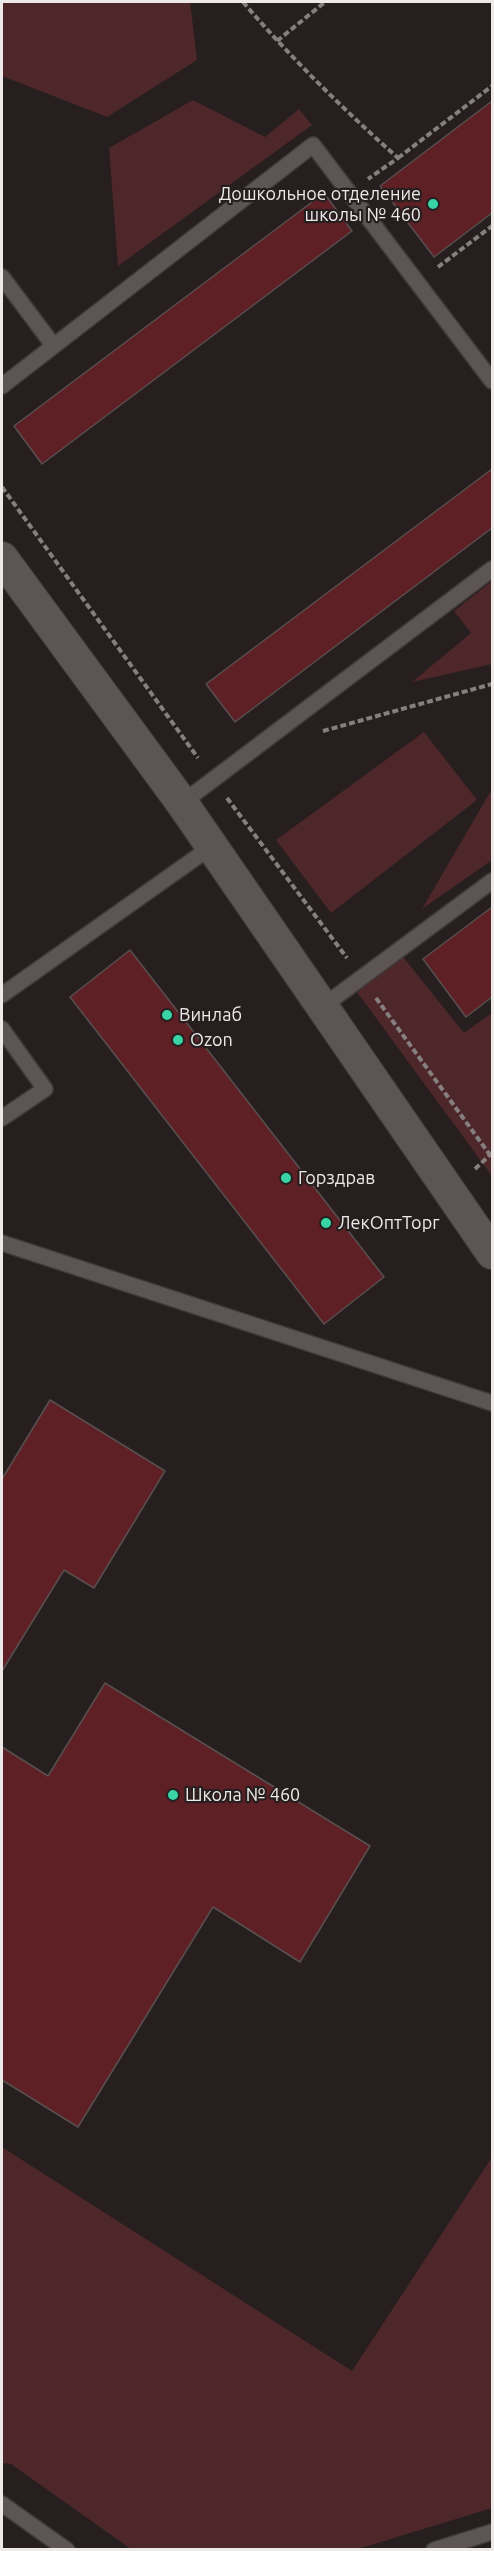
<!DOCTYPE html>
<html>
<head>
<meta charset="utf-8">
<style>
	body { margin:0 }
	#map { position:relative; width:494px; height:2551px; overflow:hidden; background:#271f1f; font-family:Ubuntu,sans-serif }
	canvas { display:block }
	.frame { position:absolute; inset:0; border:3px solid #eee9e9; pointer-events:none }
</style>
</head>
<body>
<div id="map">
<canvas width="494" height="2551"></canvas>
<div class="frame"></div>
</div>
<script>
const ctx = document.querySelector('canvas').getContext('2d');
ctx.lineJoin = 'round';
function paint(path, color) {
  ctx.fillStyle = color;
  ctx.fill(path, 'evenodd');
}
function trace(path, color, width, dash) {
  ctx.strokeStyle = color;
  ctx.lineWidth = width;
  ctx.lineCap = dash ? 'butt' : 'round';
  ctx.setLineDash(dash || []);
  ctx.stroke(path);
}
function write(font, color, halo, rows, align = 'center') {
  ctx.font = font + ' Ubuntu,sans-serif';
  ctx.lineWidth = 4.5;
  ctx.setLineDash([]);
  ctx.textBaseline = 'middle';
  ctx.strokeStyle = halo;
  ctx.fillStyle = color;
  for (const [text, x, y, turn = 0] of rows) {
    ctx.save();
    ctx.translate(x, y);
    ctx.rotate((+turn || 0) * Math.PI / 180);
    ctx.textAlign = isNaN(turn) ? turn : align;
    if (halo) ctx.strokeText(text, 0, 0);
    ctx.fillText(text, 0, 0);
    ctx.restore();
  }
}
const green = new Path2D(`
	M2 2H190L197 60 107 117 2 76Z
	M193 100 265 137 299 109 312 125 118 266 109 148Z
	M492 581V664L412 682 471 633 454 611Z
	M424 732 477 800 331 913 276 840Z
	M492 789V860L422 909Z
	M400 953 464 1033 492 1013V1176L354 988Z
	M2 2147 352 2371 492 2157V2508L358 2549H131L11 2464 2 2463Z`);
const building = new Path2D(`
	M492 101V213L434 257 380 186Z
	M324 193 352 231 42 464 14 426Z
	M492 469V528L235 722 206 684Z
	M492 907V997L466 1017 423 959Z
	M130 950 384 1277 324 1324 70 997Z
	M50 1400 165 1471 94 1588 64 1570 2 1671V1479Z
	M105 1683 370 1846 300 1962 213 1907 78 2127 2 2080V1747L48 1776Z`);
const path = new Path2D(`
	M243 2C291 58 343 109 398 158L368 179
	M277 41 325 2
	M398 158 492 86
	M438 267 492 226
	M2 487 198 758
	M323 731 492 684
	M227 798 347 958
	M376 998 490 1155
	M475 1169 492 1153`);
const lane = new Path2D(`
	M2 277 53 345
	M2 386 313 145 492 381
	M182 803 492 569
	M2 995 211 847
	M322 1007 492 881
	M2 1029 45 1089 2 1118
	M2 1243 492 1403
	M2 2504 67 2550
	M434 2550 492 2532`);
const street = new Path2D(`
	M2 558 182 803 492 1253`);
const markers = [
	[433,204,6,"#38d4a6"],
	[167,1015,6,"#38d4a6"],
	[178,1040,6,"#38d4a6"],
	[286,1178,6,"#38d4a6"],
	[326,1223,6,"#38d4a6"],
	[173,1795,6,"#38d4a6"]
];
const poiNames = [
	["Дошкольное отделение",421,194,"right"],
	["школы № 460",421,215,"right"],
	["Винлаб",179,1015],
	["Ozon",190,1040],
	["Горздрав",298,1178],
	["ЛекОптТорг",338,1223],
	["Школа № 460",185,1795]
];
paint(green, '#4d2729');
paint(building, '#5e2025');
trace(building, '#584f4f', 1.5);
trace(lane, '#403a3a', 18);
trace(street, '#403a3a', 34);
trace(path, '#867f7f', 4, [6, 3]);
trace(lane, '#5d5454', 15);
trace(street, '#5d5454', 32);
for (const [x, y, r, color] of markers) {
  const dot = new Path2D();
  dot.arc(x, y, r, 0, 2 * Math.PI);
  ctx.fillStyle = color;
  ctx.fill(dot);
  trace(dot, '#271f1f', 2);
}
write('18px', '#eee9e9', '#271f1f', poiNames, 'left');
</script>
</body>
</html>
